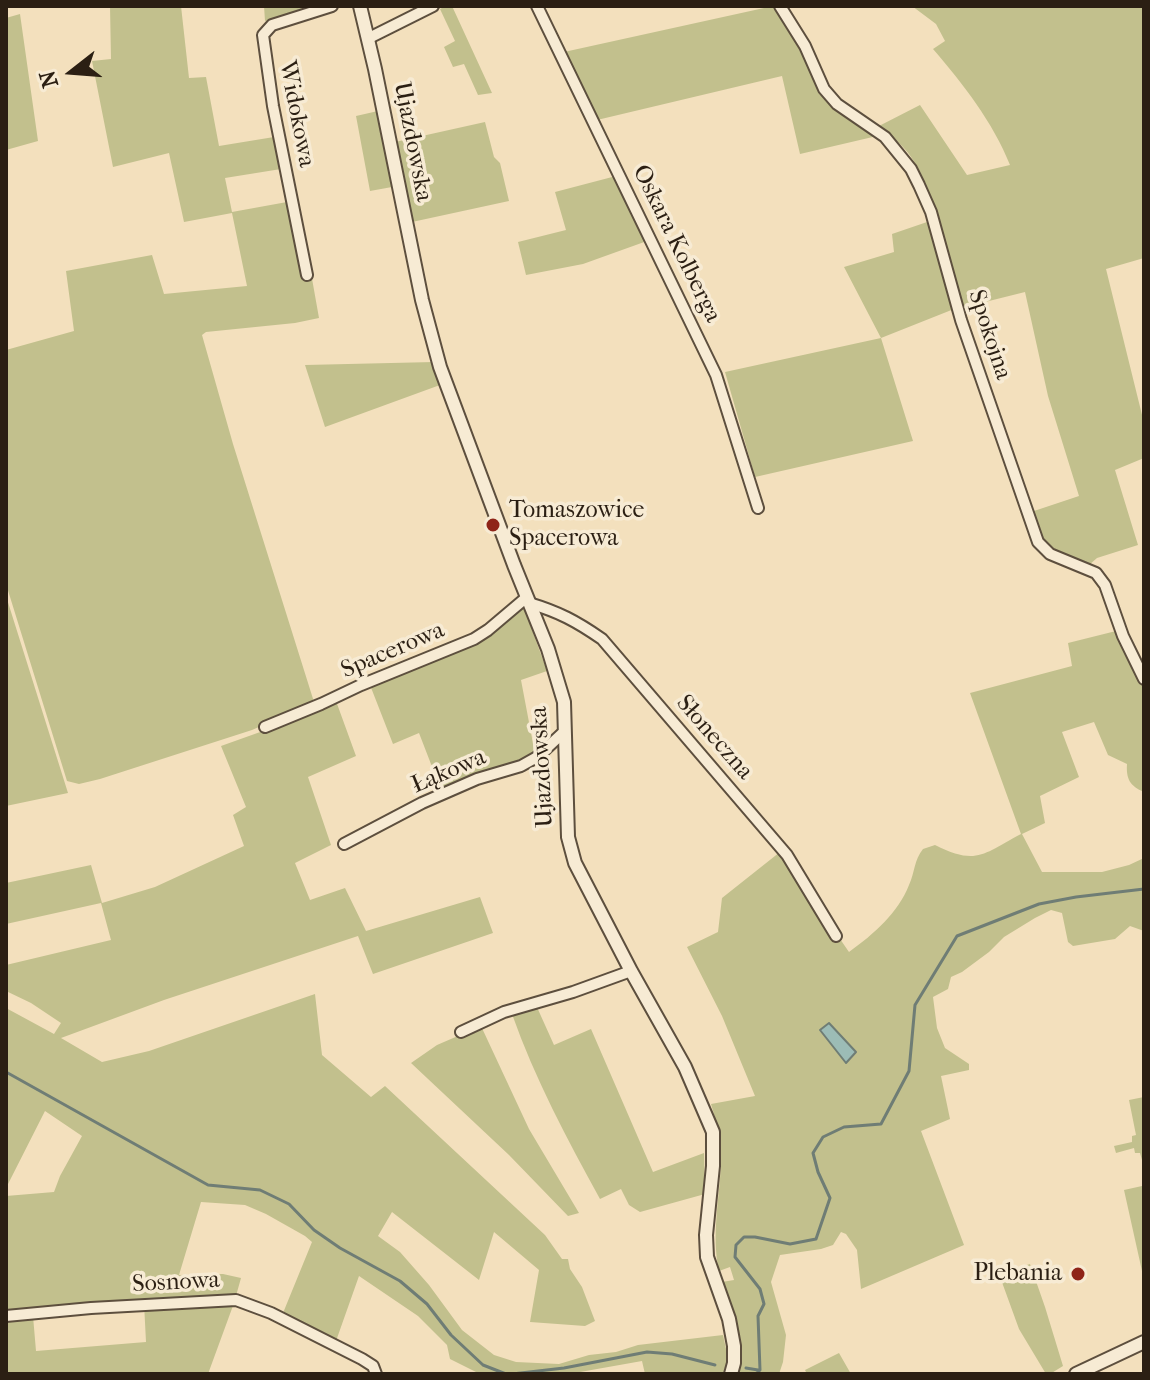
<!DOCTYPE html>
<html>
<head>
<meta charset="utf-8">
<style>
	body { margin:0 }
	#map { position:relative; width:1150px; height:1380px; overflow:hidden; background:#f3e0bd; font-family:"IM FELL French Canon",serif }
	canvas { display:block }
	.frame { position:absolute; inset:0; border:8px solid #2b1f13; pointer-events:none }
	.north { position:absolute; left:32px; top:32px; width:80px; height:80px; -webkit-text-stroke:6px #f7ebd4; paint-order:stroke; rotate:253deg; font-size:22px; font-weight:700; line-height:32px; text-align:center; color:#2b1f13 }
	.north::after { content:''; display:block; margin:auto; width:28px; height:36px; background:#2b1f13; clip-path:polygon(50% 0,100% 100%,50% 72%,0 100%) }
</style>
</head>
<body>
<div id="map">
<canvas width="1150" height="1380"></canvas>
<div class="frame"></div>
<div class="north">N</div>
</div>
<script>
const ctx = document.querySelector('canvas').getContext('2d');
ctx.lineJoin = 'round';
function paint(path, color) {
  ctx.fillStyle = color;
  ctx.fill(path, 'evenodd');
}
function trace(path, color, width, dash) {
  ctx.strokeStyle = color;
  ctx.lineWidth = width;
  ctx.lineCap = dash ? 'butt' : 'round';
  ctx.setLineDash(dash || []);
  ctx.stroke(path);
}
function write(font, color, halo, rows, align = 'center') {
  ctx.font = font + ' "IM FELL French Canon",serif';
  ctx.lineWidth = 7;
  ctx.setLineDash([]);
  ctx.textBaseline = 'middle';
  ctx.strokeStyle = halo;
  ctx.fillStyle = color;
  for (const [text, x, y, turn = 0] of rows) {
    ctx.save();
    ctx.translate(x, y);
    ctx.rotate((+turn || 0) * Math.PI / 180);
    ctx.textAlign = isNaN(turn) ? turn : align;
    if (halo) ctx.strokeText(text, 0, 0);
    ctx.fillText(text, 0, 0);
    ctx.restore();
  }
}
const green = new Path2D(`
	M110 6H181L189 78 206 77 219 146 274 137 281 169 225 178 232 212 298 200 319 318 295 323 206 332 202 335 233 444 314 702 305 707 252 730 100 779 79 784 67 781 6 584V350L74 331 66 271 152 255 164 294 247 286 232 213 184 222 169 153 113 167 92 61 111 59Z
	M264 6H320L265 21Z
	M446 6H452L492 93 478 95 464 64 453 67 444 47 455 41 440 9Z
	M764 6H776L800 42 824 98 877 136 800 154 782 76 597 120 564 52 764 8Z
	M912 6H1144V258L1106 269 1144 423V458L1115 470 1138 545 1097 558 1089 565 1051 551 1040 540 1031 512 1079 496 1048 396 1025 292 961 308C949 263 934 178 902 146 895 139 886 133 879 126L920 105 967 175 1010 165C993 122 963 84 933 49L945 41 936 24Z
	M20 14 38 141 6 150V18Z
	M378 111 392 187 370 191 356 116Z
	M485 122 494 157 500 163 509 201 412 222 395 142Z
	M616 176 647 241 583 264 526 275 518 242 566 230 555 192Z
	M930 221 954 309 881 338 913 441 755 477 725 372 881 338 844 267 894 252 892 234Z
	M434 362 440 385 325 427 305 365Z
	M6 596 68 793 6 806Z
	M523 605 547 671 521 680 535 754 441 790 419 733 393 744 370 685 476 641Z
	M1116 631 1133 666 1144 686V792C1130 786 1126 779 1127 764L1108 755 1094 722 1062 732 1079 777 1040 796 1045 823 1022 834 1042 872H1102L1129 865 1144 858V931L1130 926 1115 939 1073 946 1068 942 1062 913 1051 910 1035 918 1004 937 989 952 962 972 951 977 948 989 933 997 937 1028 945 1048 969 1064V1070L941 1076 950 1119 921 1131 964 1245 861 1289 857 1250 846 1234 841 1232 833 1245 821 1249 780 1255 771 1282 786 1335 783 1362 779 1374H735L738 1364 737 1319 722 1282 734 1280 730 1267 719 1271C711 1234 720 1198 721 1161 721 1141 717 1124 711 1104L755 1096 722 1016 687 947 718 932 722 898 780 852 849 952C874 934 898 913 909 885 915 872 914 860 923 849L935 845C977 866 983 854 1021 834L970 693 1072 666 1068 643Z
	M336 701 356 756 308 777 331 845 295 863 310 900 345 888 366 931 480 897 493 933 373 974 358 936 164 1000 61 1038 102 1062 149 1051 315 994 322 1055 371 1097 385 1086 545 1235 562 1259H568L570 1269 582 1287 595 1321 585 1326 530 1322 539 1270 494 1232 479 1280 392 1212 378 1236 400 1252 429 1285 462 1330 494 1355 516 1362 559 1364 589 1355 616 1352 638 1345 723 1335 728 1358 723 1374H645L642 1361 569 1374H480L450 1359 447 1345 418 1316 359 1276 336 1341 283 1313 312 1242 305 1236 266 1214 245 1205 201 1202 179 1275 223 1274 241 1278 234 1303 208 1374H6V1319L33 1316 36 1351 146 1342 144 1303 6 1313V1196L54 1192 60 1176 82 1136 45 1111 6 1188V1008L54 1034 61 1023 31 1003 6 991V965L111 940 101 903 6 924V883L91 865 102 903 155 887 244 846 233 815 246 807 221 746 263 731Z
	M536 1005 554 1045 591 1029 653 1172 704 1153 705 1194 640 1212 629 1205 621 1189 600 1199C567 1139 535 1079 512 1014Z
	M481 1026 529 1129 579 1213 568 1216 509 1155 411 1063 437 1045Z
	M1144 1097V1167L1140 1153H1135L1134 1148 1116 1153 1114 1146 1132 1142V1136L1136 1135 1129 1100Z
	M1142 1180H1144V1280L1124 1190 1142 1186Z
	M1030 1264 1045 1307 1063 1366 1050 1374H1046L1019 1329 999 1274Z
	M839 1353 851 1374H807L805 1370Z`);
const water = new Path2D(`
	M829 1023 856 1052 846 1063 820 1030Z`);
const stream = new Path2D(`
	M6 1072 208 1185 260 1190 289 1204 314 1230 340 1248 400 1281 427 1304 451 1335 483 1365 506 1374
	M746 1368 758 1370
	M512 1374 564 1368 647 1352 672 1354 715 1365
	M756 1374 760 1370 758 1316 764 1304 760 1289 735 1257 736 1245 744 1237H755L790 1244 816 1239 830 1198 818 1172 813 1153 823 1137 844 1127 881 1124 909 1071 915 1005 957 936 1039 904 1076 897 1144 889`);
const minor = new Path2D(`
	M537 6 716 375 758 508
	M780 6 805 46 824 89 837 104 885 137 911 169 919 185 931 212 961 320 1038 542 1050 554 1096 573 1105 585 1123 636 1144 679
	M369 38 433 6
	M307 275 273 106 263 35 272 25 332 6
	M529 603C559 612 576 621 602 639L787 855 836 936
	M265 727 321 704 361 685 474 639 488 630 527 597
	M344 844 422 803 477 779 521 766 537 757 565 731
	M461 1032 504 1012 573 992 631 971
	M6 1316 91 1308 236 1300 271 1313 362 1359 373 1366 376 1374`);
const tertiary = new Path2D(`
	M360 6 375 69 422 300 440 367 514 565 548 649 564 702 568 837 575 863 631 971 685 1067 713 1132V1166L706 1235 707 1257 729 1319 734 1346V1363L731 1374
	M1076 1374 1144 1342`);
const markers = [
	[493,525,8,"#8f2418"],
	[1078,1274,8,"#8f2418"]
];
const streetNames = [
	["Widokowa",296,114,79],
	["Ujazdowska",412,142,79],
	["Oskara Kolberga",676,244,64],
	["Spokojna",989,335,72],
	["Spacerowa",393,651,-23],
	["Słoneczna",714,738,49],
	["Ujazdowska",543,767,-93],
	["Łąkowa",449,772,-23],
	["Sosnowa",176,1283,-3]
];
const poiNames = [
	["Tomaszowice",509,511],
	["Spacerowa",509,539],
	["Plebania",1062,1274,"right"]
];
paint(green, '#c2c08d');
paint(water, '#9cbcb6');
trace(water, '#6f7d75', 2);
trace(stream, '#6f7d75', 3);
trace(minor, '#5d4f3e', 14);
trace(tertiary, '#5d4f3e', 16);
trace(minor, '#f7ebd4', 10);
trace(tertiary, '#f7ebd4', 12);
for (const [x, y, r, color] of markers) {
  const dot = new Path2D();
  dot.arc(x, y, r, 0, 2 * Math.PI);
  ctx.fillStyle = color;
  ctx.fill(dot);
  trace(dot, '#f7ebd4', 3);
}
write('24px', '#2b1f13', '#f7ebd4', streetNames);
write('24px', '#2b1f13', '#f7ebd4', poiNames, 'left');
</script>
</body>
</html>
